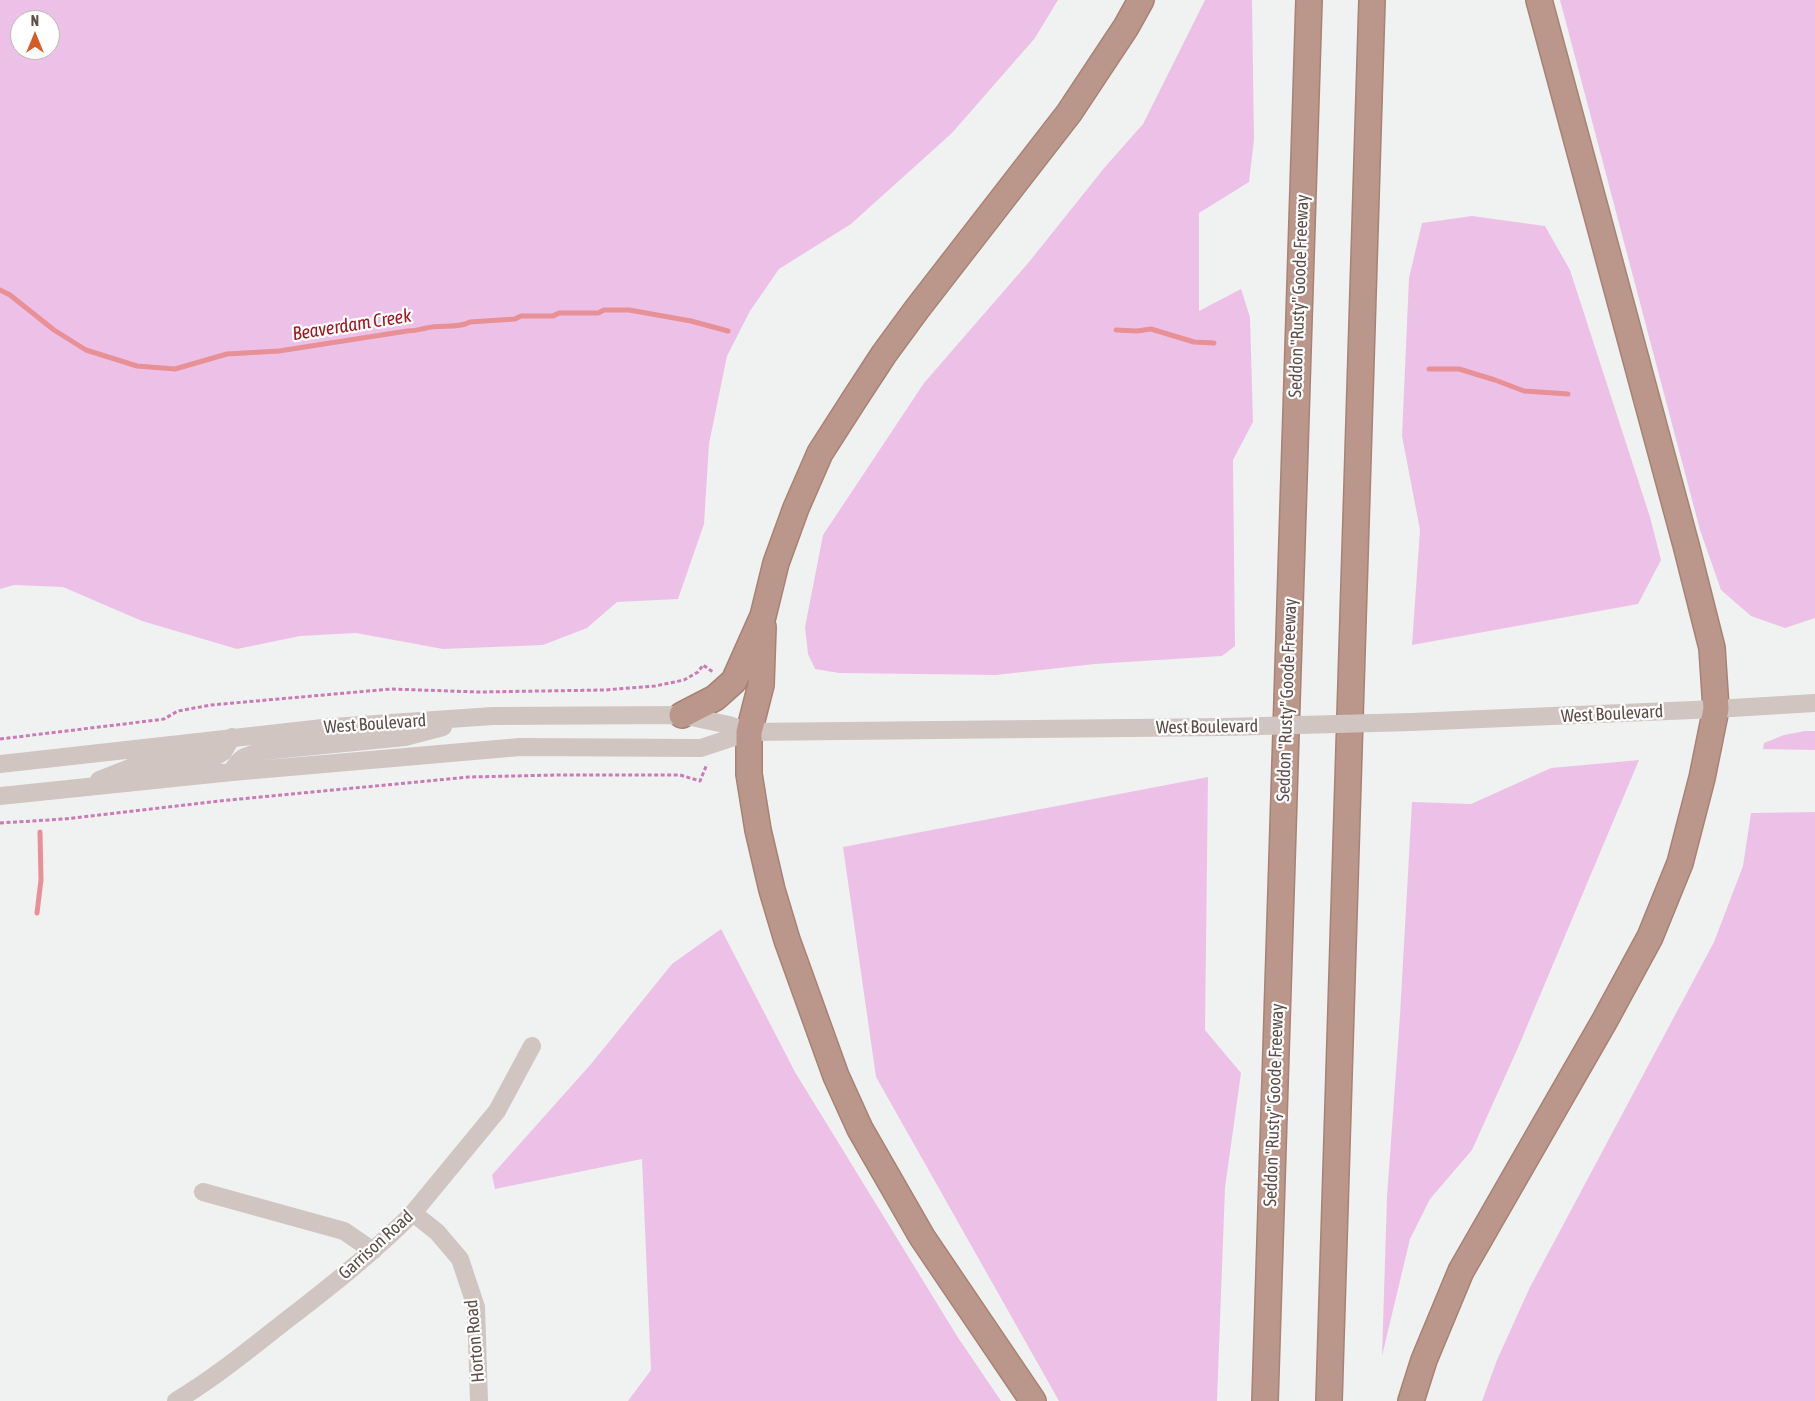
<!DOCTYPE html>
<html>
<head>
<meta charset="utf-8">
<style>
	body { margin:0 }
	#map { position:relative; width:1815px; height:1401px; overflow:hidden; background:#f0f2f1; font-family:"Asap Condensed",sans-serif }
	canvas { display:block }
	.north { position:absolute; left:10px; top:10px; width:50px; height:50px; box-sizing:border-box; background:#fff; border:1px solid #beb8b6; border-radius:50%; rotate:0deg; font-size:14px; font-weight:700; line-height:20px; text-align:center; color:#5c4d49 }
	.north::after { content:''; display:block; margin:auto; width:18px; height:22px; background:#d85a24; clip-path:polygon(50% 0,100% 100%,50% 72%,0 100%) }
</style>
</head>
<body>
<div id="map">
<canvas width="1815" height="1401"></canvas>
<div class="north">N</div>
</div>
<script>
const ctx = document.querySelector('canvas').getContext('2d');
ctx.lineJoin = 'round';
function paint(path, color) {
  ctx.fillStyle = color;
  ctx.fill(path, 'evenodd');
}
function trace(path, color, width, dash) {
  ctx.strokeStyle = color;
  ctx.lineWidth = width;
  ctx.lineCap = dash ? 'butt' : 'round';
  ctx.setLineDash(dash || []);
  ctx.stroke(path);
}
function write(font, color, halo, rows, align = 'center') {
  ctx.font = font + ' "Asap Condensed",sans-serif';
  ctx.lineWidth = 4.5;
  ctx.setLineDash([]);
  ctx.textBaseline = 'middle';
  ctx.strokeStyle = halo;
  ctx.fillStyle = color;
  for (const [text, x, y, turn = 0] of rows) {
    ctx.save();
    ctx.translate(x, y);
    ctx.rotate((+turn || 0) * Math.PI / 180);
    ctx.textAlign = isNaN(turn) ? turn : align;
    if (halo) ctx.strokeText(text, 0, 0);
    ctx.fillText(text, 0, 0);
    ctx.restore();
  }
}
const green = new Path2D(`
	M0 0H1058L1035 38 952 133 851 224 779 269 750 311 727 356 709 444 704 524 678 599 617 602 587 628 543 645 443 649 356 633 300 636 237 649 142 621 63 587 14 585 0 589ZM20 20H50V50H20Z
	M1205 0H1252L1254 140 1249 182 1199 213V311L1241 289 1250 317 1253 422 1233 460 1235 646 1222 656 1095 664 996 675 839 673 815 669 808 654 805 627 823 535 924 383 1029 262 1105 167 1143 124Z
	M1560 0H1815V618L1785 628 1751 616 1721 590 1700 530Z
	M1472 216 1545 226 1570 270 1650 517 1661 560 1638 604 1412 645 1420 530 1402 436 1409 278 1422 223Z
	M1805 731H1815V750L1763 749 1764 743 1784 735Z
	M1639 760 1517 1050 1472 1150 1430 1199 1410 1239 1382 1356 1387 1197 1400 1015 1412 802 1471 804 1551 768Z
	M1208 777 1205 1030 1241 1073 1225 1188 1217 1401H1059L876 1077 843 847Z
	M1815 812V1401H1482L1497 1360 1530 1287 1714 942 1743 866 1751 813Z
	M721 929 795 1072 957 1336 1001 1401H628L651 1370 642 1159 495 1189 492 1175 591 1064 672 964Z`);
const stream = new Path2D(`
	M0 290 10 295 54 330 86 350 137 366 175 369 227 354 279 351 407 331C416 331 418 330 426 328 441 324 457 329 470 322L515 319 521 316H553L559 313H598L604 310H629L691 321 728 331
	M1116 330 1137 331 1151 329 1194 342 1214 343
	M1429 369H1459L1495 380 1524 391 1568 394
	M37 913 41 880 40 832`);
const path = new Path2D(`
	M0 739 157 720 164 719 178 711 211 705 391 689 479 692 605 690 655 686 684 680 698 672 703 665 713 672
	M0 823 64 819 219 801 469 777 557 775H680L700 781 707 764`);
const minor = new Path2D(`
	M1412 722 1716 709 1815 703
	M0 764 332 727 493 716 682 715 729 725 749 732
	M232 772C239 756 248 755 264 751L405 737 443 727
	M99 780 132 767 213 758 223 752 232 737
	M0 796 232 772 520 747 701 748 749 732 1224 727
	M203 1192 344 1231 373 1251
	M413 1213 437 1232 460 1259 476 1307 479 1401
	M176 1401C216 1377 251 1348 288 1319 331 1286 374 1252 413 1213L497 1111 532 1046`);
const highway = new Path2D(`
	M763 627 761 685 749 732V774L758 830 772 890 787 940 836 1076 860 1129 922 1237 1033 1401
	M682 715 715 698 734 681 763 616 776 563 796 508 820 453 852 403 884 354 917 309 1069 113 1126 27 1141 0
	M1265 1401 1309 0
	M1329 1401 1372 0
	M1411 1401 1424 1360 1461 1271 1605 1020 1650 937 1680 863 1702 778 1716 709 1712 648 1686 545 1539 0`);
const minorBridge = new Path2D(`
	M1224 727 1412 722`);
const streetNames = [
	["Seddon \"Rusty\" Goode Freeway",1299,296,-88],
	["Seddon \"Rusty\" Goode Freeway",1287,700,-88],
	["West Boulevard",1612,714,-3],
	["West Boulevard",375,724,-4],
	["West Boulevard",1207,727,-1],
	["Seddon \"Rusty\" Goode Freeway",1274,1105,-88],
	["Garrison Road",376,1245,-42],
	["Horton Road",475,1341,-95]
];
const waterNames = [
	["Beaverdam Creek",352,325,-9]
];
paint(green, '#edc1e7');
trace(stream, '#e79095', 5);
trace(highway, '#a78275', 28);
trace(path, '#c97bb6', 3, [4, 2.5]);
trace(minor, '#d0c5c1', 18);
trace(highway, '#bb968a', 25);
trace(minorBridge, '#d0c5c1', 18);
write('18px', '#5c4d49', '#fff', streetNames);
write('italic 19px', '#a3151d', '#fff', waterNames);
</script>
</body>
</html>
